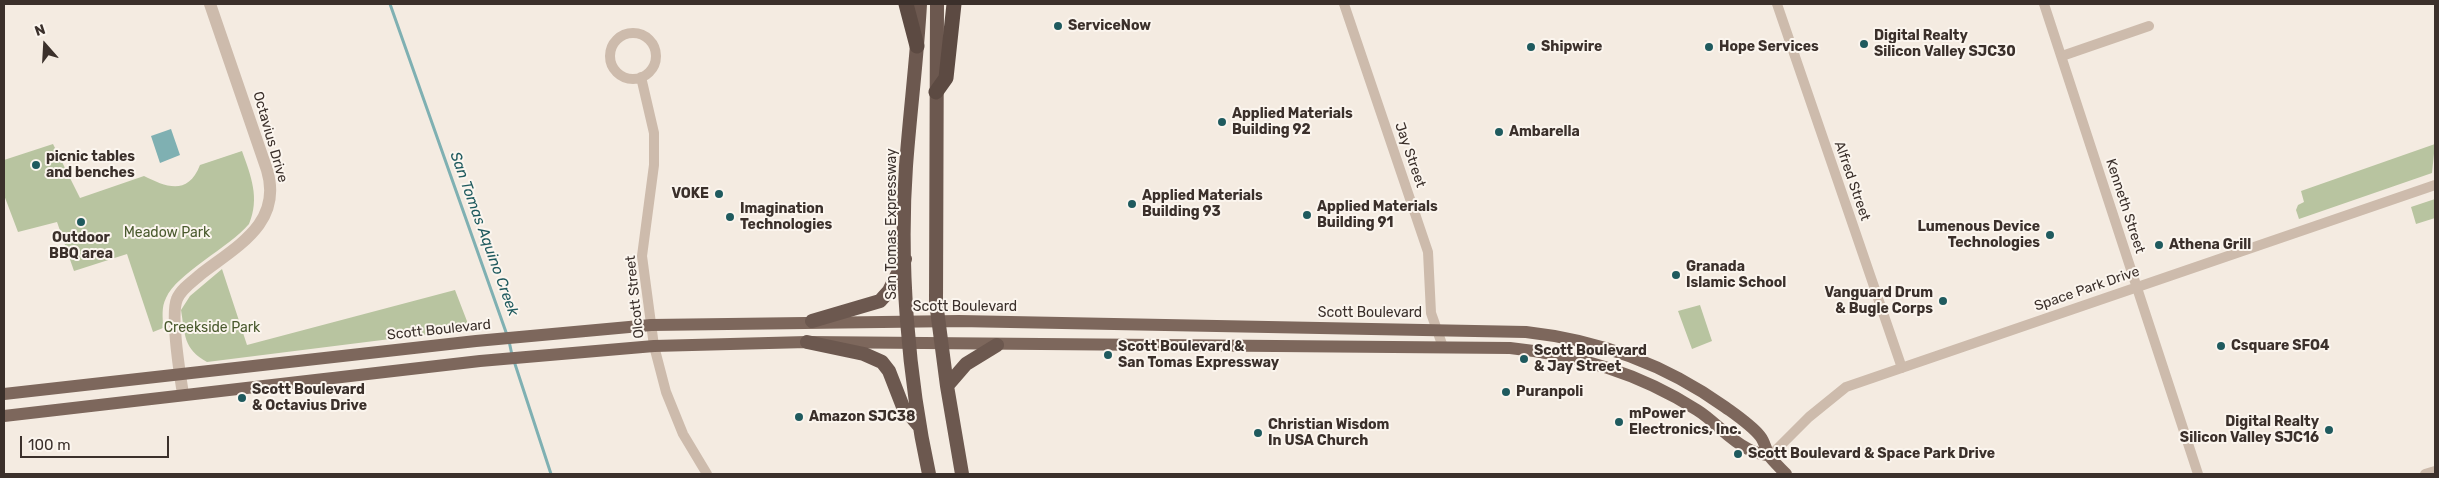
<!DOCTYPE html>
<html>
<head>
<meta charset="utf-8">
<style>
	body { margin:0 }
	#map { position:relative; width:2439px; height:478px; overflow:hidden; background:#f4ebe1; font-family:Rubik,sans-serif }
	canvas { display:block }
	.frame { position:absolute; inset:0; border:5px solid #3b302b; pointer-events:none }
	.north { position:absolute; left:20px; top:20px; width:50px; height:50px; -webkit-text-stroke:4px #fbf5ee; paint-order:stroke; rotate:341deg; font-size:14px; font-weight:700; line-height:20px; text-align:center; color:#3b302b }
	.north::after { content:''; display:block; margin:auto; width:18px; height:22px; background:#3b302b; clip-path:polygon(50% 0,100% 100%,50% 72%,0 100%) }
	.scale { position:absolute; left:20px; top:436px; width:149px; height:22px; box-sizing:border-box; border:2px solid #3b302b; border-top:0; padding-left:6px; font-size:15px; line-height:18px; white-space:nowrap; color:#3b302b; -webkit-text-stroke:4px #fbf5ee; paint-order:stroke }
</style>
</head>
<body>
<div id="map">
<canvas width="2439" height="478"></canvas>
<div class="frame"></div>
<div class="north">N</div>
<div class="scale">100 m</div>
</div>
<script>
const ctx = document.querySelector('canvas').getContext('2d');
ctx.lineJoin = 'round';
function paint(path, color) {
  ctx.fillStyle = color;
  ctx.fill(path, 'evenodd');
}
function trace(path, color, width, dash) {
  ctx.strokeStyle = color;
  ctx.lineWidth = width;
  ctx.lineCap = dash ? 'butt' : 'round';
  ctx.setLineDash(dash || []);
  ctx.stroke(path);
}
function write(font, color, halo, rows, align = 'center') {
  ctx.font = font + ' Rubik,sans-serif';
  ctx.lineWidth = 4;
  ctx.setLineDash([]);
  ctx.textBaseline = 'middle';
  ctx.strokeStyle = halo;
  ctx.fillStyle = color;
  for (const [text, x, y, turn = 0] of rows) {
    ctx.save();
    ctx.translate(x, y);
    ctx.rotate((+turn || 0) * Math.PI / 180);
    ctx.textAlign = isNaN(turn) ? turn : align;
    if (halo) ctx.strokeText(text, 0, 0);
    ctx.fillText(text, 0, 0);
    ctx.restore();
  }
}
const green = new Path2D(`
	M53 144 80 198 144 176C166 187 188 196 200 165L242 151C251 176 260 198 249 224 230 247 177 273 166 298 161 308 163 317 163 328L153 332 127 254 74 271 57 222 18 232 4 195V160Z
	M2435 144 2432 173 2299 219 2296 210 2298 205 2304 202 2301 191Z
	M2435 199V218L2416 224 2411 207Z
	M222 269 247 345 455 290 470 329 207 362C183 349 185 334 181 310L190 296Z
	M1700 305 1712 341 1692 349 1678 311Z`);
const water = new Path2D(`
	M171 129 180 155 160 163 151 136Z`);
const stream = new Path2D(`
	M390 4 507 335
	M509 341 512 355
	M514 361 551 474`);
const minor = new Path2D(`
	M1344 4 1428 252 1431 313 1443 347
	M1777 4 1902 368
	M2044 4 2198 474
	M610 56a23 23 0 1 1 46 0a23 23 0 1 1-46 0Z
	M2062 56 2149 26
	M641 77 654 133V165L642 256 654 346 666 392 683 434 707 474
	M1770 456 1809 417 1846 387 2435 185
	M2425 474 2435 471`);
const tertiary = new Path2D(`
	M183 394C180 375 170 315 177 299 181 289 193 281 201 274 237 246 283 223 267 170L210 4`);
const primary = new Path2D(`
	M4 394 476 341 651 325 959 321 1526 332C1599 340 1665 364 1725 407 1736 415 1751 425 1760 436 1765 442 1766 451 1770 457 1775 463 1781 469 1786 474
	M4 416 480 361 654 346 807 342 1510 348C1578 355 1639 373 1697 410 1715 421 1729 440 1748 449 1755 453 1763 454 1770 456`);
const trunk = new Path2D(`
	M920 4C917 58 910 112 906 166 899 264 908 378 929 474
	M937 4 936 302 947 386 962 474
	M812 321 880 301 889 291 905 259
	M807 342 864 354 882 362 889 371 903 407 920 427
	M947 386 966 364 997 345`);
const motorway = new Path2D(`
	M906 4 917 46
	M936 92 946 78 954 4`);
const markers = [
	[1058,26,5,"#1f5a5e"],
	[1864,44,5,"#1f5a5e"],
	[1531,47,5,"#1f5a5e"],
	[1709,47,5,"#1f5a5e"],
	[1222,122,5,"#1f5a5e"],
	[1499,132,5,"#1f5a5e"],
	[36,165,5,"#1f5a5e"],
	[719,194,5,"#1f5a5e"],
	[1132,204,5,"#1f5a5e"],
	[1307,215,5,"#1f5a5e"],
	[730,217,5,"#1f5a5e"],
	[81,222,5,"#1f5a5e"],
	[2050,235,5,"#1f5a5e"],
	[2159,245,5,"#1f5a5e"],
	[1676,275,5,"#1f5a5e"],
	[1943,301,5,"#1f5a5e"],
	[2221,346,5,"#1f5a5e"],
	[1108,355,5,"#1f5a5e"],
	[1524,359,5,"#1f5a5e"],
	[1506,392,5,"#1f5a5e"],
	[242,398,5,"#1f5a5e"],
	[799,417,5,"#1f5a5e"],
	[1619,422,5,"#1f5a5e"],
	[2329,430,5,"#1f5a5e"],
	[1258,433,5,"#1f5a5e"],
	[1738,454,5,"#1f5a5e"]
];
const poiNames = [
	["ServiceNow",1068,26],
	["Digital Realty",1874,36],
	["Silicon Valley SJC30",1874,52],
	["Shipwire",1541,47],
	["Hope Services",1719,47],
	["Applied Materials",1232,114],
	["Building 92",1232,130],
	["Ambarella",1509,132],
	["picnic tables",46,157],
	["and benches",46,173],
	["VOKE",709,194,"right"],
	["Applied Materials",1142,196],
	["Building 93",1142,212],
	["Applied Materials",1317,207],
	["Building 91",1317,223],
	["Imagination",740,209],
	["Technologies",740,225],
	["Lumenous Device",2040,227,"right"],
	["Technologies",2040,243,"right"],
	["Outdoor",81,238,"center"],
	["BBQ area",81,254,"center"],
	["Athena Grill",2169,245],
	["Granada",1686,267],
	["Islamic School",1686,283],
	["Vanguard Drum",1933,293,"right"],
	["& Bugle Corps",1933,309,"right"],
	["Csquare SFO4",2231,346],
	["Scott Boulevard &",1118,347],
	["San Tomas Expressway",1118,363],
	["Scott Boulevard",1534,351],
	["& Jay Street",1534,367],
	["Scott Boulevard",252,390],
	["& Octavius Drive",252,406],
	["Puranpoli",1516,392],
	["mPower",1629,414],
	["Electronics, Inc.",1629,430],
	["Amazon SJC38",809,417],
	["Digital Realty",2319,422,"right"],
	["Silicon Valley SJC16",2319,438,"right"],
	["Christian Wisdom",1268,425],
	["In USA Church",1268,441],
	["Scott Boulevard & Space Park Drive",1748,454]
];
const streetNames = [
	["Octavius Drive",270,137,74],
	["Jay Street",1410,155,71],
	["Alfred Street",1852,181,71],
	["Kenneth Street",2125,206,72],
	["San Tomas Expressway",892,224,-90],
	["Space Park Drive",2087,289,-19],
	["Olcott Street",635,297,-96],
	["Scott Boulevard",965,307],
	["Scott Boulevard",1370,313],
	["Scott Boulevard",439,330,-6]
];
const parkNames = [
	["Meadow Park",167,233],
	["Creekside Park",212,328]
];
const waterNames = [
	["San Tomas Aquino Creek",484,234,70]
];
paint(green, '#b8c4a0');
paint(water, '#7fb0b2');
trace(stream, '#7fb0b2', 3);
trace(minor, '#cdbbac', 10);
trace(tertiary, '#cdbbac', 12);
trace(primary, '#7d675c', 12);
trace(trunk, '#6c584f', 14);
trace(motorway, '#5c4a42', 15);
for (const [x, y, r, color] of markers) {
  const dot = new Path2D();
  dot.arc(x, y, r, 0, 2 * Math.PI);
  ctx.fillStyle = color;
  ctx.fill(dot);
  trace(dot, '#fbf5ee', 2);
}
write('bold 14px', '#3b302b', '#fbf5ee', poiNames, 'left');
write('14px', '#3b302b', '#fbf5ee', streetNames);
write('14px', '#4a5a2e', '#fbf5ee', parkNames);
write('italic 15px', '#1f5a5e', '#fbf5ee', waterNames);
</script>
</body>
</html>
